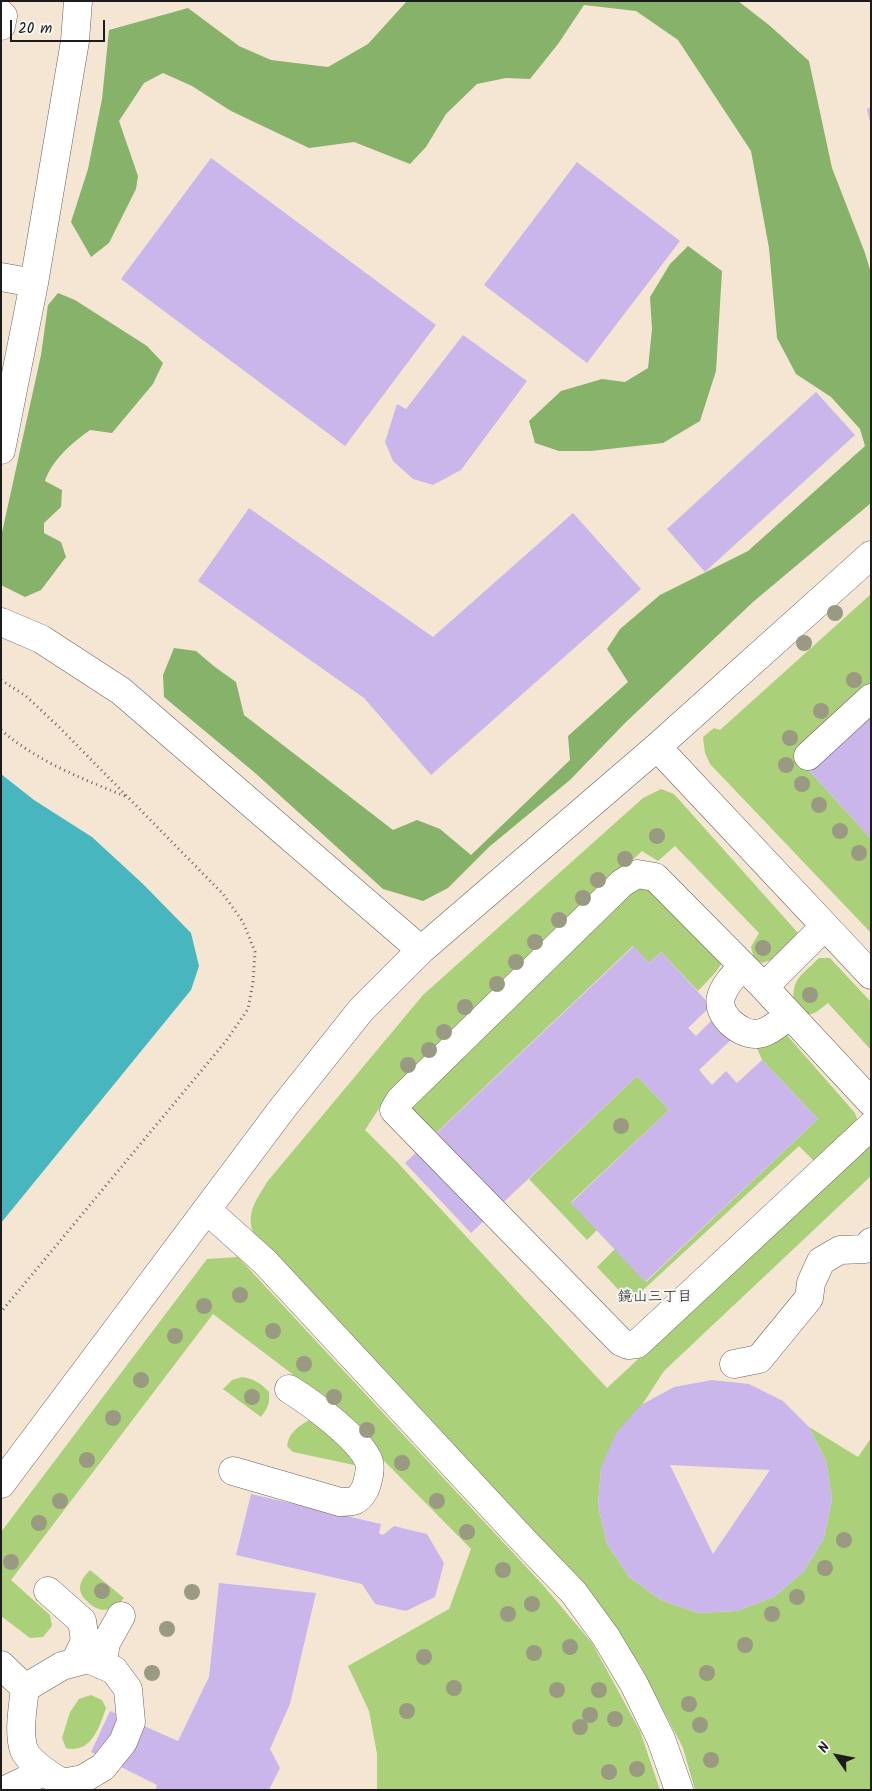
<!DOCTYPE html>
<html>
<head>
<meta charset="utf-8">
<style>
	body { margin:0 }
	#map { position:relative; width:872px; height:1791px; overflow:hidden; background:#f5e6d4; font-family:Kalam,sans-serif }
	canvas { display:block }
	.frame { position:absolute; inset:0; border:2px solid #1c1c1c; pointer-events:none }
	.north { position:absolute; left:812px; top:1731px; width:50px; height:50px; -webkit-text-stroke:4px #f6f6f2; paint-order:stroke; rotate:303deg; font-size:14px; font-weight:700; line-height:20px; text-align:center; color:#1c1c1c }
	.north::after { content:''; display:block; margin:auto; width:18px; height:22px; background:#1c1c1c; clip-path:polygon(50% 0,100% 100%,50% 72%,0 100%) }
	.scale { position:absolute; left:10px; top:20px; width:95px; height:22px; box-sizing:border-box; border:2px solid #1c1c1c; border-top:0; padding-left:6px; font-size:15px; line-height:18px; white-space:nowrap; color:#1c1c1c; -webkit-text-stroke:4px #f6f6f2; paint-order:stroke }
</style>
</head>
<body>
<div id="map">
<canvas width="872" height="1791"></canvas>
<div class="frame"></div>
<div class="north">N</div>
<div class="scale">20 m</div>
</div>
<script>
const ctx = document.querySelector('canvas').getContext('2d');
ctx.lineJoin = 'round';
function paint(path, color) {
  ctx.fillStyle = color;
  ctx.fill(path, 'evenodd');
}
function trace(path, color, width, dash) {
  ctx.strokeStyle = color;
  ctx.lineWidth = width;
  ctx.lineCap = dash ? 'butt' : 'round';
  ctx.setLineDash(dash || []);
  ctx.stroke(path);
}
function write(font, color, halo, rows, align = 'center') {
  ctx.font = font + ' Kalam,"Klee One",sans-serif';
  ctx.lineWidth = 4;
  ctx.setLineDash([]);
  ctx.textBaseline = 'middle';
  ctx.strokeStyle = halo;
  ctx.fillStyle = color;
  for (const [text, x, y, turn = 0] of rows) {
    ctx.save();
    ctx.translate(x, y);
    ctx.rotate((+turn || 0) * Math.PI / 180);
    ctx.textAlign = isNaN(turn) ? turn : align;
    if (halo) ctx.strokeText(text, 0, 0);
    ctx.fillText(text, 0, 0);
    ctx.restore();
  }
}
const green = new Path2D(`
	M871 594V685L805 766 871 839V933L710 764 705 753 703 737 714 728 720 730Z
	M661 789 674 794 798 933 774 959 762 963 754 959 751 947 759 933 675 846 658 861 642 851 393 1087 365 1130 397 1162 607 1388 871 1143V1176L664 1371 601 1468 598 1506 607 1544 629 1577 661 1600 698 1613 737 1611 774 1597 804 1571 824 1538 832 1499 826 1461 809 1427 858 1457 871 1438V1790H695L683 1748 640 1665 582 1583 253 1232C246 1212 257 1199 267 1182L423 995 643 798Z
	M629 888H647L722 963 715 973 698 991 661 952 649 963 633 946 435 1134 408 1106Z
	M819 958H830L871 1002V1050L828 1003C814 1014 811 1019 794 1008 791 978 799 978 819 958Z
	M785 1033 855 1113 858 1122 816 1163 799 1146 630 1302 597 1267 615 1249 646 1282 818 1119 762 1060 757 1048Z
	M637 1076 669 1110 571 1202 597 1230 587 1240 529 1179Z
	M238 1257 542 1584 592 1643 640 1731 660 1790H377V1754L369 1711 348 1666 449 1609 471 1549 316 1392 213 1314 11 1580 50 1615 52 1626 43 1637 30 1638 1 1616V1532L207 1259Z
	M242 1377C254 1379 261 1383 269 1392 270 1403 268 1408 261 1417L223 1389 232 1380Z
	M309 1420H319L359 1463 354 1465 293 1452 287 1446C289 1432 298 1427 309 1420Z
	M90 1570 124 1598C113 1611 100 1615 87 1601 83 1598 80 1593 80 1587 81 1580 85 1575 90 1570Z
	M91 1695 102 1700 106 1708C99 1728 91 1754 66 1748L62 1738 70 1712 79 1699Z`);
const forest = new Path2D(`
	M407 1H738L769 25 809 61 832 168 865 253 871 273V503L753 602 625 723 570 780 489 847 448 888 423 901 383 889 254 772 164 697 163 675 174 648 196 651 215 667 236 682 244 715 393 830 417 820 440 829 471 855 570 760 568 736 628 682 607 649 620 629 660 595 748 551 865 446 860 429 831 397 796 374 777 338 769 248 751 151 678 40 636 11 584 5 558 44 530 79 506 78 477 84 446 114 426 147 410 164 354 142 309 148 231 111 192 86 163 73 144 83 119 121 138 176 136 189 109 243 91 257 71 222 88 169 102 99 109 30 188 8 239 46 271 60 328 67 368 44Z
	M688 246 722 271 716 371 700 421 663 443 591 451H559L535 443 529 421 561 391 602 379 625 382 648 368 652 329 650 297 670 264Z
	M58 293 75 300 147 346 163 363 153 384 112 433 90 430C72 443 52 460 45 481L62 490 61 507 44 523V533L61 542 66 557 41 590 25 597 1 585V537L41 355 48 305Z`);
const water = new Path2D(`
	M1 774 34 800 92 837 143 884 191 933 199 966 191 990 1 1223Z`);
const building = new Path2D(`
	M871 107V122H870L867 109Z
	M211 158 436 325 345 446 121 279Z
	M577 162 680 241 587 363 484 285Z
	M463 335 527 381 461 470 433 485 413 479 393 461 385 442 397 404 406 409Z
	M816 392 855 435 705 572 667 529Z
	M249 508 433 637 573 513 641 589 431 775 364 698 198 581Z
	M871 706V839L805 766Z
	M634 946 649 963 661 952 711 1006 688 1028 696 1036 713 1019 732 1039 699 1070 712 1085 726 1071 737 1083 762 1060 818 1119 645 1282 571 1203 669 1110 637 1076 471 1233 405 1163Z
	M712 1380 749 1384 783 1401 809 1427 826 1461 832 1499 824 1538 804 1571 774 1597 737 1611 698 1613 661 1600 629 1577 607 1544 598 1506 601 1468 616 1433 641 1405 674 1387ZM670 1465 770 1470 713 1554Z
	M251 1494 381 1524 379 1533 383 1535 394 1526 427 1534 444 1563 435 1597 406 1611 375 1604 362 1584 236 1555Z
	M219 1583 316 1593 290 1704 270 1749 280 1768 269 1790H155L157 1785 91 1752 110 1711 178 1741 209 1677Z`);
const path = new Path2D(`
	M1 680 26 696 60 728 223 894 243 922 255 952 253 982 248 1009 226 1041 1 1312
	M1 730C38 762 83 779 127 797`);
const minor = new Path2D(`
	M1 14 3 16 1 26
	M1 277 34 283
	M1 450 34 283 75 41 78 1
	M1 622 41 639 121 691 421 950
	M657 747 871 975
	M808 756 871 698
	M743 966C734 976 725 984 721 997 716 1015 740 1035 757 1034 769 1033 780 1022 790 1015
	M764 987 825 926
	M871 1102 764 987 655 877 637 874 622 883 400 1100 394 1110 621 1342 628 1345 637 1344 871 1126
	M207 1210 265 1262 524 1541 574 1593 606 1637 634 1684 661 1739 679 1790
	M734 1364 759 1359 809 1298 811 1283 821 1261 840 1250 865 1249 871 1242
	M233 1471 340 1502C353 1502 358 1502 365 1489 368 1482 371 1469 369 1462 361 1439 310 1402 289 1389
	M1 1484 282 1109 361 1010 421 950 657 747 871 555
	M48 1591 82 1621 85 1641 75 1662
	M1 1665 25 1688C23 1706 18 1733 24 1750 29 1762 51 1776 62 1783L83 1779 103 1767 123 1742 131 1722 128 1689 114 1670 88 1659 62 1666 25 1688
	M102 1665 106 1643 121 1616
	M5 1790 43 1772`);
const trees = [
	[835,613],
	[804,643],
	[854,680],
	[821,711],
	[790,738],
	[786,765],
	[802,784],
	[819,805],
	[840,831],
	[657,836],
	[859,853],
	[625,859],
	[598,880],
	[583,898],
	[559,920],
	[535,942],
	[763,948],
	[516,962],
	[497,984],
	[810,995],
	[465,1007],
	[444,1032],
	[429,1050],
	[408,1065],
	[621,1126],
	[240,1295],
	[204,1306],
	[273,1331],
	[175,1336],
	[304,1364],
	[141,1380],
	[252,1397],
	[334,1397],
	[113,1418],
	[367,1430],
	[87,1460],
	[402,1463],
	[60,1501],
	[437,1501],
	[39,1523],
	[467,1532],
	[844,1540],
	[11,1562],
	[825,1568],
	[503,1570],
	[102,1591],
	[192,1592],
	[797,1597],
	[532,1604],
	[508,1614],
	[772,1614],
	[167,1629],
	[745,1645],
	[570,1647],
	[534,1653],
	[424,1657],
	[152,1673],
	[707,1673],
	[454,1688],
	[557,1690],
	[599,1690],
	[689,1704],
	[407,1711],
	[590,1715],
	[615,1719],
	[700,1725],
	[580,1727],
	[711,1760],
	[637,1769],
	[609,1772]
];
const neighbourhoodNames = [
	["鏡山三丁目",655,1298]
];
paint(green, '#aad07a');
paint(forest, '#87b26a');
paint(water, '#47b6bf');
paint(building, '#cab6eb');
trace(minor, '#68635c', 29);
trace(path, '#68635c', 3, [1, 4]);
trace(minor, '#fff', 28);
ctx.fillStyle = '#999a81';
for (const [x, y] of trees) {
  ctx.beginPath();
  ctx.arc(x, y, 8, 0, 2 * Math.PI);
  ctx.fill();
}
write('15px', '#1c1c1c', '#f6f6f2', neighbourhoodNames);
</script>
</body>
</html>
